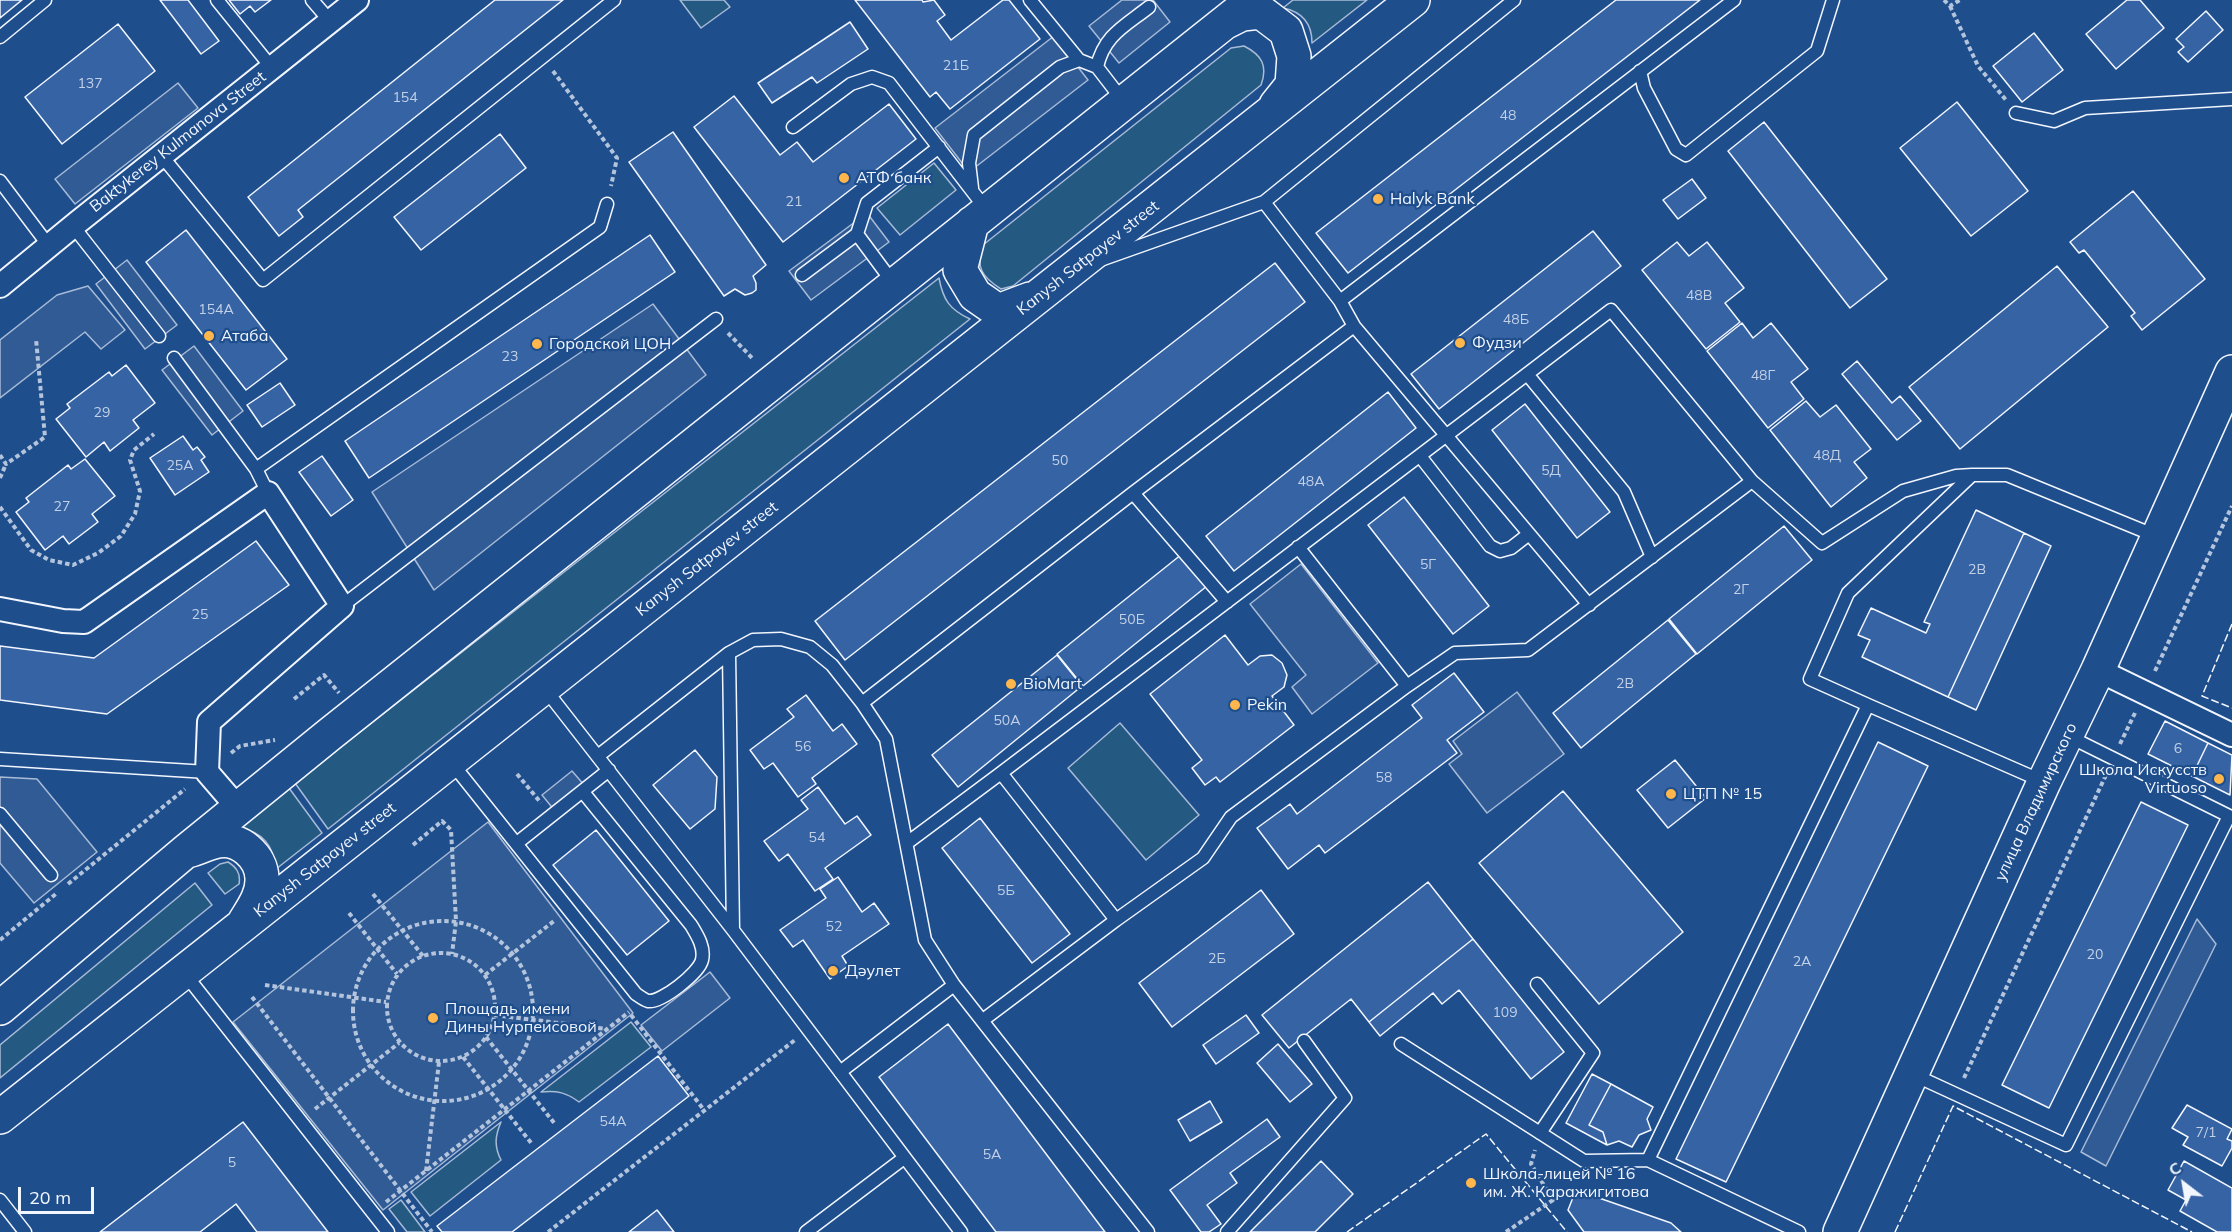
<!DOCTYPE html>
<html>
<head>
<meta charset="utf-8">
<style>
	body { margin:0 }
	#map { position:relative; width:2232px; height:1232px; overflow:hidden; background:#1f4e8c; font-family:Mulish,sans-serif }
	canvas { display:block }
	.north { position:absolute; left:2154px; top:1154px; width:60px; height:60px; -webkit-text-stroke:4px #1f4e8c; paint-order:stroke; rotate:329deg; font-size:16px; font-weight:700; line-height:24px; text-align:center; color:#f2f6ff }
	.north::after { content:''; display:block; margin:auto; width:21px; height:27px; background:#f2f6ff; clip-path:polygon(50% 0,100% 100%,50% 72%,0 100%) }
	.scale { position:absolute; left:18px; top:1187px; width:76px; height:27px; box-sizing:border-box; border:3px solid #f2f6ff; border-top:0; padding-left:8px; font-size:18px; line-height:21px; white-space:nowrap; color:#f2f6ff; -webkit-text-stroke:4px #1f4e8c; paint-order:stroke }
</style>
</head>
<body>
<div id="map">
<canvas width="2232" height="1232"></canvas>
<div class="north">С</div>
<div class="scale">20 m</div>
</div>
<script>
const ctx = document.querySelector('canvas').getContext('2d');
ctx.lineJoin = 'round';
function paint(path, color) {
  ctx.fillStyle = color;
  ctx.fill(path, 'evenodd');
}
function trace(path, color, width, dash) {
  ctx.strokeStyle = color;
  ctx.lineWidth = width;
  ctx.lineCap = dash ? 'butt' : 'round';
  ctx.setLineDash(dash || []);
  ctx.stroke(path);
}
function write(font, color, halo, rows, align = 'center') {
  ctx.font = font + ' Mulish,sans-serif';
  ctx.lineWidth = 4.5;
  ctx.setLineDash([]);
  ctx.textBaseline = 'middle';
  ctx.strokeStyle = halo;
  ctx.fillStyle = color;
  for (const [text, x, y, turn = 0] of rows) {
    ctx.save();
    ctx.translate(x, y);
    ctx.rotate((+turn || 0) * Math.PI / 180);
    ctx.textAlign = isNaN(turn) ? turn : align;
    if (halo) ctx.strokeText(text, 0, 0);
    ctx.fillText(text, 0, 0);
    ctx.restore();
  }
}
const green = new Path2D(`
	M680 0H724L730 7 701 28Z
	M1293 0H1367L1312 43C1312 24 1303 12 1283 8Z
	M1244 46C1262 55 1268 66 1261 85L1013 286 1001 289C982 277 975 267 983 245L1231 48Z
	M934 163 956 190 900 235 877 208Z
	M939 278C943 300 950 310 970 319L328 829 295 783Z
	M1120 723 1199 815 1146 860 1068 768Z
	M289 788 322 833 276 869C273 844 263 833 239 827Z
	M228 862C236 867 241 873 239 884L225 894 208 873 220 864Z
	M195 883 212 905 0 1078V1045Z
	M631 1022 651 1047 579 1102C567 1093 557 1090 541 1092Z
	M501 1122C495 1136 494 1146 501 1160L430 1216 411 1192Z
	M401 1200 425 1232H407L389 1209Z`);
const parking = new Path2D(`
	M1122 0H1153L1170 22 1119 63 1089 26Z
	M1054 36 1088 80 969 172 935 128Z
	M178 83 198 108 75 204 55 179Z
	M867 213 889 242 811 300 789 271Z
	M127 260 177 325 145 349 96 284Z
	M88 286 125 330 101 349 85 332 0 398V340L57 295Z
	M653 304 706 375 434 590 372 492Z
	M194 346 243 411 212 435 162 370Z
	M1301 564 1378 663 1312 714 1292 687 1306 675 1250 604Z
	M1517 692 1564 754 1487 813 1449 764 1462 754 1453 741Z
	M572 771 585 786 555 811 542 795Z
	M0 777 37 779 97 852 34 903 0 863Z
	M488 822 633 1013 383 1210 233 1022Z
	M2197 919 2216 944 2106 1166 2081 1152Z
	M710 972 730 998 662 1051 641 1025Z`);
const building = new Path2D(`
	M0 0H22L0 18Z
	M160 0H188L219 41 201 54Z
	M229 0H271L255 12 250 6 240 14Z
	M495 0H563L298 210 303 217 279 236 248 197Z
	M855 0H922L923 2 934 0 945 15 937 21 951 40 1003 0H1009L1040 39 950 109 936 92 930 97Z
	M1616 0H1700L1348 273 1316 233Z
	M2127 0H2140L2164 28 2116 69 2086 34Z
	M2206 11 2223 30 2188 62 2178 52 2184 47 2176 39Z
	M850 22 868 49 817 83 812 77 772 103 758 83Z
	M118 24 155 71 62 144 25 97Z
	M2034 33 2063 70 2022 102 1993 66Z
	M734 96 780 155 797 142 813 162 889 104 916 139 783 242 694 127Z
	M1957 102 2028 191 1971 236 1900 148Z
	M1764 122 1887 279 1850 308 1728 151Z
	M673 132 766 265 753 276 756 283V290L752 293 745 295 735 289 724 296 629 162Z
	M500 134 526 168 421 250 394 217Z
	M1692 179 1706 198 1678 219 1663 200Z
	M2133 191 2205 279 2142 330 2131 316 2135 313 2084 250 2079 253 2070 242Z
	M186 230 287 359 246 390 146 262Z
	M1593 231 1621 266 1439 409 1411 374Z
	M650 235 675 272 369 478 345 441Z
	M1677 242 1689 256 1707 242 1744 288 1725 303 1740 322 1706 349 1642 270Z
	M1275 263 1305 302 845 660 815 621Z
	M2057 266 2108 327 1960 449 1909 387Z
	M1742 323 1753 338 1771 323 1808 369 1791 382 1804 399 1768 428 1707 351Z
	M1857 361 1892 403 1900 396 1921 421 1897 440 1842 374Z
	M126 365 155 403 133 420 139 428 110 451 104 442 86 457 56 419 70 408 67 404 109 372 112 376Z
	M280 383 295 405 262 427 247 405Z
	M1388 392 1416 428 1234 571 1206 536Z
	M1806 401 1820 417 1836 405 1871 449 1854 462 1867 478 1831 507 1770 430Z
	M1525 404 1610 512 1577 538 1492 430Z
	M183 436 193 450 197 447 205 457 201 460 209 472 175 495 150 458Z
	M322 456 353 500 331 516 299 472Z
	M85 459 115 496 92 514 98 522 69 544 63 536 45 550 16 512 29 502 26 498 68 465 71 469Z
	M1404 497 1489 606 1453 634 1368 525Z
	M1976 510 2024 533 1948 697 1862 657 1870 640 1858 635 1871 608 1926 633 1930 624 1924 622Z
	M1784 526 1812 560 1697 654 1669 619Z
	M2024 533 2051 546 1976 710 1948 697Z
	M256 541 289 585 107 714 0 700V646L94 658Z
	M1182 554 1207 586 1083 686 1057 654Z
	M1668 620 1696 654 1581 748 1553 713Z
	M1225 635 1248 665 1260 656 1272 655 1282 663 1287 675 1284 687 1272 696 1294 725 1220 782 1216 777 1205 785 1192 768 1202 760 1150 694Z
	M1057 655 1082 686 958 787 932 755Z
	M1454 673 1484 712 1447 740 1457 753 1325 853 1319 845 1288 869 1257 828 1290 804 1297 814 1422 718 1412 705Z
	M806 695 833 731 842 724 857 744 812 778 816 784 798 797 773 763 764 769 750 750 794 717 787 709Z
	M2165 721 2208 743 2192 776 2148 754Z
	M1878 742 1928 766 1726 1182 1676 1159Z
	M2208 743 2232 755 2230 795 2192 776Z
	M695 750 717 777 715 809 690 829 653 785Z
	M1675 760 1706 798 1668 828 1637 790Z
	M818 787 845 824 857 816 871 835 825 868 833 879 815 891 788 854 779 861 764 841 808 809 801 800Z
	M1563 791 1683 932 1599 1004 1479 863Z
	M2141 802 2188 825 2049 1108 2002 1085Z
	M980 818 1070 934 1032 963 942 848Z
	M596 830 669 921 627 955 553 865Z
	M838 877 862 912 874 903 889 924 842 956 848 966 830 979 803 940 793 947 780 930 826 898 820 889Z
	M1428 882 1473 939 1369 1022 1351 999 1289 1048 1262 1015Z
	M1261 890 1294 934 1172 1027 1139 983Z
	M1473 939 1564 1052 1531 1079 1459 990 1442 1004 1433 993 1380 1036 1369 1022Z
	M1246 1015 1259 1033 1216 1064 1203 1045Z
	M948 1024 1105 1232H996L879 1077Z
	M1278 1044 1312 1084 1290 1102 1257 1063Z
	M658 1056 689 1096 512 1232H442L437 1226Z
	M1592 1074 1611 1084 1589 1125 1603 1132 1607 1145 1566 1123Z
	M1611 1084 1653 1107 1647 1119 1651 1130 1639 1135 1632 1147 1619 1141 1607 1145 1603 1132 1589 1125Z
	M1210 1101 1222 1122 1190 1141 1178 1120Z
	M2187 1105 2232 1129 2227 1139 2232 1141V1148L2222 1166 2183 1145 2188 1137 2172 1128Z
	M1267 1119 1280 1137 1230 1173 1237 1183 1207 1205 1221 1224 1209 1232H1201L1170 1190Z
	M243 1122 328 1232H257L236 1204 200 1232H100Z
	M1321 1161 1353 1194 1315 1232H1250Z
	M2184 1161 2232 1188V1232H2217L2180 1211 2186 1200 2168 1190Z
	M1576 1190 1671 1223 1681 1232H1584L1568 1210Z
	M657 1210 674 1232H629Z`);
const path = new Path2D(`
	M1944 0 1950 6 1960 0
	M1950 6 1978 66 2006 100
	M553 71 617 158 611 186
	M728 333 754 360
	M0 455 6 464 45 437 36 339
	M0 478 6 464
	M0 507 31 550 49 560 73 565 98 553 121 536 135 514 140 491 130 460 134 450 154 434
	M2155 671 2232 506
	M294 699 324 675 339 693
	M2120 744 2135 713
	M231 753 240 746 275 740
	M517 774 541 803
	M413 845 442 821 451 830 456 921 452 954
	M68 884 185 789
	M373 894 423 956
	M349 913 397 974
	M353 1011a90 90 0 1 1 180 0a90 90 0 1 1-180 0Z
	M0 940 57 893
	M387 1007a54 54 0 1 1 108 0a54 54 0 1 1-108 0Z
	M485 975 554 921
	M265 985 386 1002
	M252 997 432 1232
	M494 1015 607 1029
	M631 1015 704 1110
	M486 1037 555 1124
	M463 1057 532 1144
	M1964 1078 2106 775
	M315 1109 399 1043
	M426 1171 439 1062
	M386 1202 629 1012
	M548 1232 795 1040
	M1506 1232 1553 1200 1531 1164 1535 1150`);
const lane = new Path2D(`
	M217 0 272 68
	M312 0 330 21
	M1030 0 1079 60
	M0 37 45 0
	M1640 71 1644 88 1676 149 1686 155 1817 51 1833 0
	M1124 102 1097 67C1104 35 1125 26 1149 7
	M2016 113 2054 121 2085 108 2232 99
	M793 127 851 84 872 77 889 83 986 209
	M161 155 263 280 614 0
	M0 181 49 246
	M972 188 969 163 974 135 1060 67 1079 60 1097 67
	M1264 202 1340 301 1354 326 1589 605
	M73 226 159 336
	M857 234 867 203 939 147
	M1103 259 1264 202 1514 0
	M802 275 857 234 894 284
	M1340 301 1734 0
	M174 358 256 469 268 493
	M1527 374 1624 492 1652 557
	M1420 456 1490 546 1500 551 1511 548 1529 534
	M256 469 600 227 607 204
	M1752 481 1822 543 1903 491 1956 476 1972 475
	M1133 493 1227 602
	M342 606 716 319
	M729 653 733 930
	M545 689 733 930 961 1232
	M862 703 1133 493 1354 326
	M1868 705 1810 679 1848 593 1972 475H2007L2156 536
	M598 756 729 653 753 640 781 639 810 647 832 665 862 703 886 739 925 940 954 985 1148 1232
	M0 759 207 772
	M451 762 636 994C639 996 644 1000 648 1001 661 1003 699 973 702 960 705 947 697 935 691 925L583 792
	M0 814 51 875
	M517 843 609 770
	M907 843 1001 773
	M1116 920 1203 858 1231 817 1407 686
	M185 974 388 1232
	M1537 984 1593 1053 1540 1133
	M983 1020 1116 920 1001 773C1204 619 1408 465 1611 310L1752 481 1528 650 1455 653 1407 686 1298 547
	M1401 1044 1584 1161 1648 1160
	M840 1072 954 985
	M1912 1074 2066 1145 2229 816 2068 736
	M0 1200 25 1232
	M806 1232 904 1158
	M1227 1232 1345 1098 1304 1041
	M1799 1232 1648 1160 1868 705 2042 781`);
const street = new Path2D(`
	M0 286 78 222 357 0
	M0 609 63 621 84 622 268 493 342 606 209 722 207 772 238 808
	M2098 670 2232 735`);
const secondary = new Path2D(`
	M1840 1232 2044 782 2098 670 2232 372`);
const primary = new Path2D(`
	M1226 22 1242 14 1261 12 1286 31 1294 56 1292 85 1276 105
	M972 223 960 270 975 295 998 311 1030 299
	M191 850C200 847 209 843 218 841 239 837 261 856 262 878 263 894 253 908 245 921
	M0 1008 186 851 330 734 1253 0
	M0 1117 1413 0`);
const fence = new Path2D(`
	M2232 624 2202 696 2232 708
	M1347 1232 1486 1134 1567 1232
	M1895 1232 1953 1106 2192 1232`);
const markers = [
	[844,178,6,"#ffb74d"],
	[1378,199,6,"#ffb74d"],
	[209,336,6,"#ffb74d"],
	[1460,343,6,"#ffb74d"],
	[537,344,6,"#ffb74d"],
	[1011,684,6,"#ffb74d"],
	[1235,705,6,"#ffb74d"],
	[2219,779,6,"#ffb74d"],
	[1671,794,6,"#ffb74d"],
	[833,971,6,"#ffb74d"],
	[433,1018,6,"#ffb74d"],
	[1471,1183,6,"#ffb74d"]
];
const numberNames = [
	["21Б",956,66],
	["137",90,84],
	["154",405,98],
	["48",1508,116],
	["21",794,202],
	["48В",1699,296],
	["154А",216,310],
	["48Б",1516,320],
	["23",510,357],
	["48Г",1763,376],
	["29",102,413],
	["48Д",1827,456],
	["50",1060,461],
	["25А",180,466],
	["5Д",1551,471],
	["48А",1311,482],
	["27",62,507],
	["5Г",1428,565],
	["2В",1977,570],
	["2Г",1741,590],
	["25",200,615],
	["50Б",1132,620],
	["2В",1625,684],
	["50А",1007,721],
	["56",803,747],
	["6",2178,749],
	["58",1384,778],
	["54",817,838],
	["5Б",1006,891],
	["52",834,927],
	["20",2095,955],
	["2Б",1217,959],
	["2А",1802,962],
	["109",1505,1013],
	["54А",613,1122],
	["7/1",2206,1133],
	["5А",992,1155],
	["5",232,1163]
];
const streetNames = [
	["Baktykerey Kulmanova Street",178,142,-38],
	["Kanysh Satpayev street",1088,258,-38],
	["Kanysh Satpayev street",707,559,-38],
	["улица Владимирского",2036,802,-65],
	["Kanysh Satpayev street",325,860,-38]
];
const poiNames = [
	["АТФ банк",856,178],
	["Halyk Bank",1390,199],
	["Атаба",221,336],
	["Фудзи",1472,343],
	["Городской ЦОН",549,344],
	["BioMart",1023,684],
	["Pekin",1247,705],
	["Школа Искусств",2207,770,"right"],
	["Virtuoso",2207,788,"right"],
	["ЦТП № 15",1683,794],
	["Дәулет",845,971],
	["Площадь имени",445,1009],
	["Дины Нурпеисовой",445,1027],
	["Школа-лицей № 16",1483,1174],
	["им. Ж. Каражигитова",1483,1192]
];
paint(green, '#245a82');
trace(green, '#a8bbd7', 1.5);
paint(parking, '#305b95');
trace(parking, '#a8bbd7', 1.5);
paint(building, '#3563a3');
trace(building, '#f2f6ff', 1.5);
trace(lane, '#f2f6ff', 15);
trace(street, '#f2f6ff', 26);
trace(secondary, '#f2f6ff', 36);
trace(primary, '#f2f6ff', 36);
trace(path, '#b3c4dc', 4, [4.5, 3]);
trace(lane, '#1f4e8c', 12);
trace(street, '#1f4e8c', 22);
trace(secondary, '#1f4e8c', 33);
trace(primary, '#1f4e8c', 33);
trace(fence, '#f2f6ff', 1.5, [8, 3]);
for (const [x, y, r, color] of markers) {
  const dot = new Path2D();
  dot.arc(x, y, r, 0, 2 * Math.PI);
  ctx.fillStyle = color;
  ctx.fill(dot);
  trace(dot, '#1f4e8c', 2);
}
write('14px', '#c3d1e8', null, numberNames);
write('16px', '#f2f6ff', '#1f4e8c', streetNames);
write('16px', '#f2f6ff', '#1f4e8c', poiNames, 'left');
</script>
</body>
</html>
